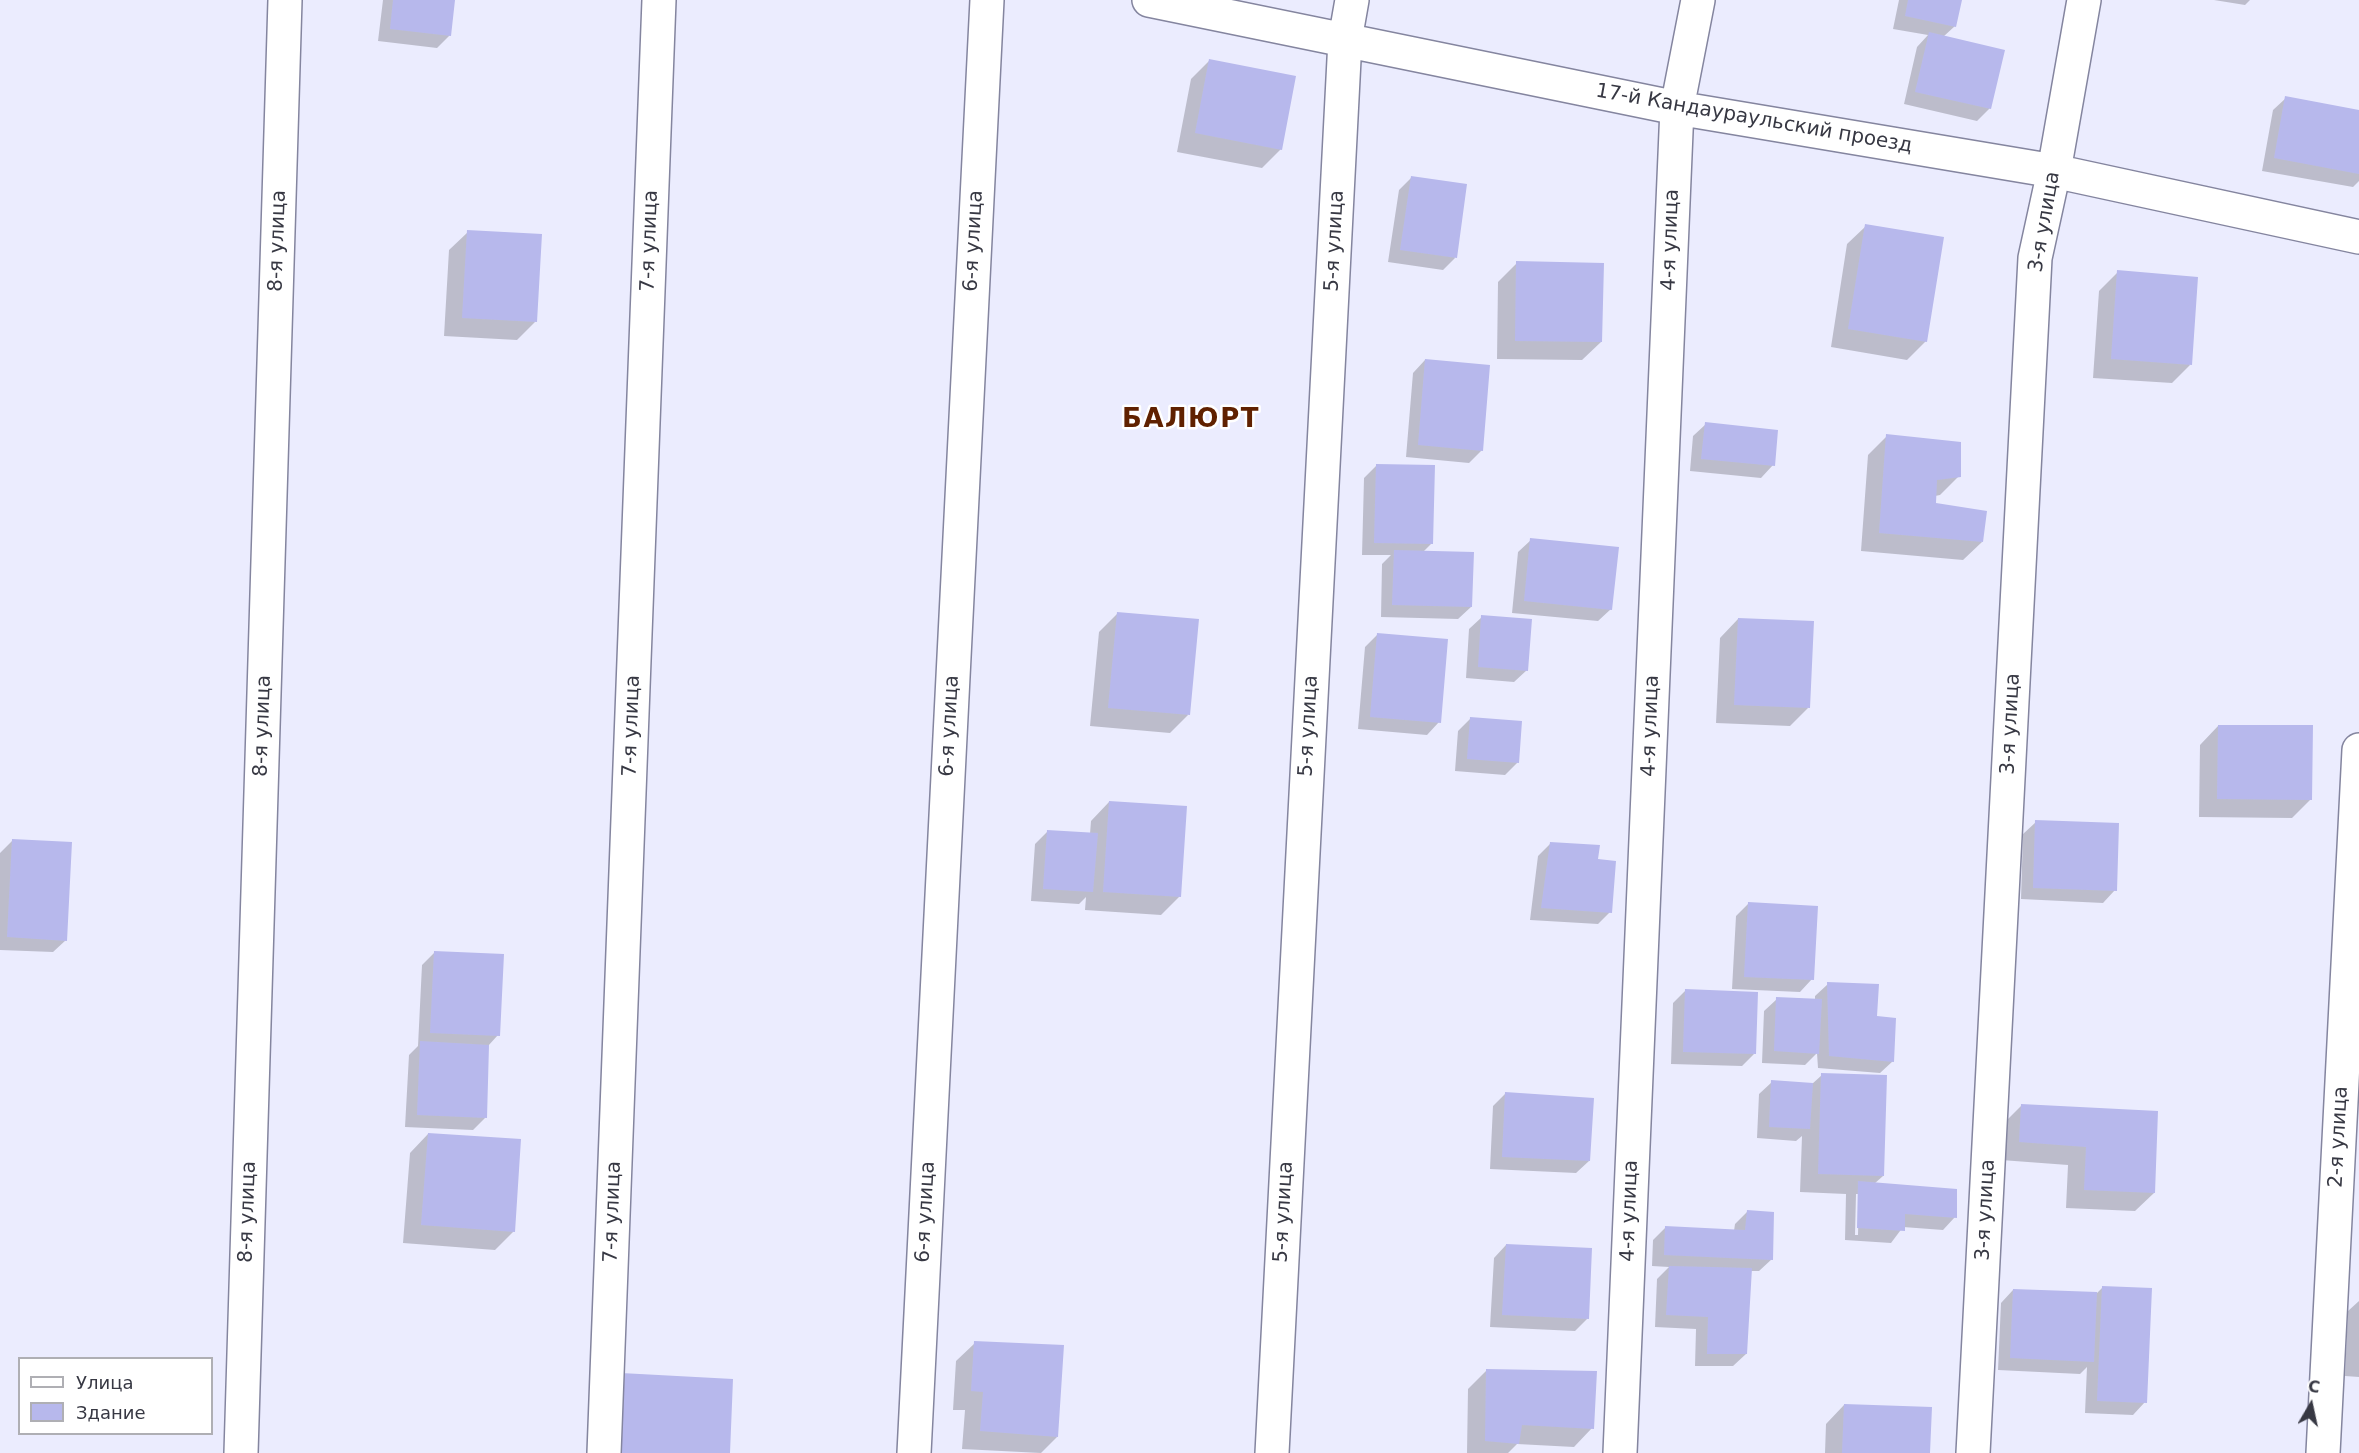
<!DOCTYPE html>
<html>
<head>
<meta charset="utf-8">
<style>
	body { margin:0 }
	#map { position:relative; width:2359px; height:1453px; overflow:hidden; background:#ebecfe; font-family:"DejaVu Sans",sans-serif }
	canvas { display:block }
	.legend { position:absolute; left:18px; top:1357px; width:195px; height:78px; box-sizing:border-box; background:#fff; border:2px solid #afafb4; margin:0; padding:8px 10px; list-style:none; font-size:18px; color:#373843 }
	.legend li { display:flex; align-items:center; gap:12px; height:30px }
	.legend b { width:30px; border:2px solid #afafb4 }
	.north { position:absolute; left:2281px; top:1375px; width:60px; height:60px; -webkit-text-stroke:4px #fff; paint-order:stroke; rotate:9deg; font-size:16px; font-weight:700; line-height:24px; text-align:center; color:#373843 }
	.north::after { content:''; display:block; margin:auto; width:21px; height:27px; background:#373843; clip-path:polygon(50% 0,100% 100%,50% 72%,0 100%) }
</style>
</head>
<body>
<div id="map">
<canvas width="2359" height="1453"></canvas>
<ul class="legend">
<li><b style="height:8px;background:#fff"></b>Улица</li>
<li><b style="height:16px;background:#b7b8ec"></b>Здание</li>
</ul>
<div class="north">С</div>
</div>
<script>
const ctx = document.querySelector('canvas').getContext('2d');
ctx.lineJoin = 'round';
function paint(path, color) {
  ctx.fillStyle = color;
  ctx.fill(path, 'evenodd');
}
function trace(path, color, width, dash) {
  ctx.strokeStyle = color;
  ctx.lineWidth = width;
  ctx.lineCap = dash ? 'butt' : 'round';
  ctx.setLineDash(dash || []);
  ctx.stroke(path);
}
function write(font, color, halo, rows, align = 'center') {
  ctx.font = font + ' "DejaVu Sans",sans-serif';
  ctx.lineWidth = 5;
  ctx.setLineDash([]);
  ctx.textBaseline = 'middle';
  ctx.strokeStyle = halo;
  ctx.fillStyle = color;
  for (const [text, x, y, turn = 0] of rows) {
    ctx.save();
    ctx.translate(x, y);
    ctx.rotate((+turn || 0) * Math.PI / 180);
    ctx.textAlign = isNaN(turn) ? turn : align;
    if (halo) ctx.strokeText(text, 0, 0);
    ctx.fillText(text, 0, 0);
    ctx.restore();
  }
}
const shadow = new Path2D(`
	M383 0H454L450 35 437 48 378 41Z
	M1899 0H1960L1955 26 1943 37 1990 108 1977 121 1904 104 1917 47 1928 35 1893 29Z
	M2214 0H2250L2245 5Z
	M1209 61 1281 149 1262 168 1177 152 1191 79Z
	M2286 98 2359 111V181L2353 187 2262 171 2273 110Z
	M1411 178 1455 258 1443 270 1388 262 1399 190Z
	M1866 226 1926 341 1907 360 1831 347 1847 244Z
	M468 232 535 322 517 340 444 336 449 250Z
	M1517 263 1601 342 1582 360 1497 359 1498 282Z
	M2118 272 2190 365 2172 383 2093 378 2099 291Z
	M1425 360 1482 450 1469 463 1406 457 1413 373Z
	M1706 424 1773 465 1761 478 1690 471 1693 436Z
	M1887 436 1959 476 1940 495 1935 496 1934 505 1982 542 1963 560 1861 551 1868 455Z
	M1376 466 1431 544 1423 552 1471 607 1458 619 1381 617 1382 564 1391 555H1362L1364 478Z
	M1531 540 1611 609 1598 621 1512 613 1518 552Z
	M1117 614 1188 715 1170 733 1090 726 1099 632Z
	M1482 617 1527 670 1514 682 1466 678 1469 629Z
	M1738 619 1808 708 1790 726 1716 723 1720 638Z
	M1377 635 1439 722 1427 735 1358 729 1365 647Z
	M1471 718 1518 762 1505 775 1455 771 1458 731Z
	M2218 726 2311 799 2292 818 2199 817 2200 745Z
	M1109 802 1180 896 1161 915 1085 910 1086 897 1079 904 1031 901 1035 844 1048 831 1090 834 1091 821Z
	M2036 822 2115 890 2103 903 2021 899 2023 834Z
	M12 841 66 940 53 952 0 950V853Z
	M1551 843 1596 860 1610 912 1598 924 1530 920 1538 856Z
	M1748 904 1812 979 1800 992 1732 989 1736 916Z
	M434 953 498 1035 488 1046 485 1118 473 1130 405 1127 409 1055 418 1046 422 965Z
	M1828 984 1893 1061 1880 1073 1818 1068 1817 1053 1805 1065 1762 1063 1764 1011 1777 999 1815 1000V996Z
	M1686 990 1754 1054 1742 1066 1671 1064 1673 1003Z
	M1822 1075 1883 1176 1874 1184 1955 1217 1943 1230 1903 1227 1891 1243 1845 1240 1846 1194 1800 1192 1802 1136 1796 1141 1757 1138 1759 1094 1772 1082 1812 1084ZM1856 1194H1859L1858 1235H1855Z
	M1505 1094 1589 1161 1576 1173 1490 1169 1493 1106Z
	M2022 1105 2156 1112 2154 1193 2135 1211 2066 1208 2068 1165 2001 1160 2003 1124Z
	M428 1134 514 1231 495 1250 403 1243 410 1153Z
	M1747 1212 1772 1259 1759 1271H1750L1746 1354 1733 1366H1695L1696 1329 1655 1327 1657 1279 1669 1267 1652 1266 1653 1240 1666 1227 1734 1231 1735 1224Z
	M1506 1245 1588 1318 1575 1331 1490 1327 1494 1258Z
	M2103 1287 2145 1402 2133 1415 2085 1413 2087 1367 2080 1374 1998 1370 2001 1303 2013 1290 2097 1293Z
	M2359 1301V1377L2345 1376 2348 1311Z
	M975 1343 1057 1437 1041 1453 962 1449 965 1410H953L956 1361Z
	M1487 1370 1592 1428 1574 1447 1517 1444 1508 1453H1467L1468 1389Z
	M1844 1405 1929 1453H1825L1826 1424Z`);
const building = new Path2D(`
	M393 0H455L451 36 390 29Z
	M1908 0H1962L1956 27 1905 16Z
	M1929 32 2005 50 1991 109 1915 92Z
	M1209 59 1296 76 1282 150 1195 133Z
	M2285 96 2359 110V174L2274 158Z
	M1411 176 1467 184 1457 258 1400 250Z
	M1865 224 1944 237 1927 342 1848 329Z
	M467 230 542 234 537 322 462 318Z
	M1516 261 1604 263 1602 342 1515 341Z
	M2117 270 2198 277 2192 365 2111 359Z
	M1425 359 1490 365 1483 451 1418 445Z
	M1705 422 1778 430 1775 466 1701 459Z
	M1886 434 1961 442V477L1937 480 1936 503 1987 511 1983 542 1879 533Z
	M1376 464 1435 465 1433 544 1374 543Z
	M1530 538 1619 547 1612 610 1524 601Z
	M1394 550 1474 552 1472 607 1392 605Z
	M1117 612 1199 619 1190 715 1108 708Z
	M1481 615 1532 619 1528 671 1478 667Z
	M1738 618 1814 621 1810 708 1734 705Z
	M1377 633 1448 639 1441 723 1370 717Z
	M1470 717 1522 721 1519 763 1467 759Z
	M2218 725H2313L2312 800 2217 799Z
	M1109 801 1187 806 1181 897 1103 892Z
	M2035 820 2119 823 2117 891 2033 888Z
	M1047 830 1098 833 1093 892 1043 889Z
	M12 839 72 842 67 941 7 937Z
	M1550 842 1600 845 1598 859 1616 861 1612 913 1541 908Z
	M1748 902 1818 906 1814 980 1744 977Z
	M434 951 504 954 500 1036 430 1033Z
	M1827 982 1879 984 1877 1016 1896 1018 1894 1062 1829 1056Z
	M1685 989 1758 992 1756 1054 1683 1052Z
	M1776 997 1822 999 1819 1054 1774 1051Z
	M420 1041 489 1045 487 1118 417 1115Z
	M1821 1073 1887 1075 1884 1176 1818 1174Z
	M1771 1080 1813 1083 1810 1129 1769 1127Z
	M1505 1092 1594 1098 1590 1161 1502 1157Z
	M2021 1104 2158 1111 2155 1193 2084 1190 2086 1147 2019 1142Z
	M428 1133 521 1139 515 1232 421 1225Z
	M1858 1181 1957 1189V1218L1905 1214V1231L1857 1228Z
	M1747 1210 1774 1212 1773 1260 1664 1255 1665 1226 1745 1230Z
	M1506 1244 1592 1248 1589 1319 1502 1315Z
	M1669 1266 1752 1268 1747 1354H1707L1708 1317 1666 1315Z
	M2102 1286 2152 1288 2147 1403 2097 1401Z
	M2013 1289 2097 1292 2094 1362 2010 1358Z
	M974 1341 1064 1345 1058 1437 980 1431 983 1392 971 1391Z
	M1486 1369 1597 1371 1594 1429 1522 1425 1519 1444 1485 1441Z
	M621 1373 733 1379 730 1453H617Z
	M1844 1404 1932 1407 1930 1453H1842Z`);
const minor = new Path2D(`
	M1149 0 1677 108 2054 171 2359 237
	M241 1453 285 0
	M604 1453 659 0
	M914 1453 987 0
	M1272 1453 1345 40 1352 0
	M1620 1453 1677 108 1698 0
	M1973 1453 2035 258 2054 171 2084 0
	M2323 1453 2359 750`);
const streetNames = [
	["17-й Кандаураульский проезд",1754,119,10],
	["3-я улица",2045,222,-80],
	["4-я улица",1671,240,-88],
	["8-я улица",278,241,-88],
	["7-я улица",650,241,-88],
	["6-я улица",974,241,-87],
	["5-я улица",1335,241,-87],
	["3-я улица",2011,724,-87],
	["8-я улица",263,726,-88],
	["7-я улица",632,726,-88],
	["6-я улица",950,726,-87],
	["5-я улица",1309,726,-87],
	["4-я улица",1651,726,-88],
	["2-я улица",2339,1137,-87],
	["3-я улица",1986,1210,-87],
	["4-я улица",1630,1211,-88],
	["8-я улица",248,1212,-88],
	["7-я улица",613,1212,-88],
	["6-я улица",926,1212,-87],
	["5-я улица",1284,1212,-87]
];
const districtNames = [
	["БАЛЮРТ",1191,420]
];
paint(shadow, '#0003');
paint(building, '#b7b8ec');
trace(minor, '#84859f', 36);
trace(minor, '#fff', 33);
write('20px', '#373843', '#fff', streetNames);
ctx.letterSpacing = '1.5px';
write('bold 26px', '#602100', '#fff', districtNames);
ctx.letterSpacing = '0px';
</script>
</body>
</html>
